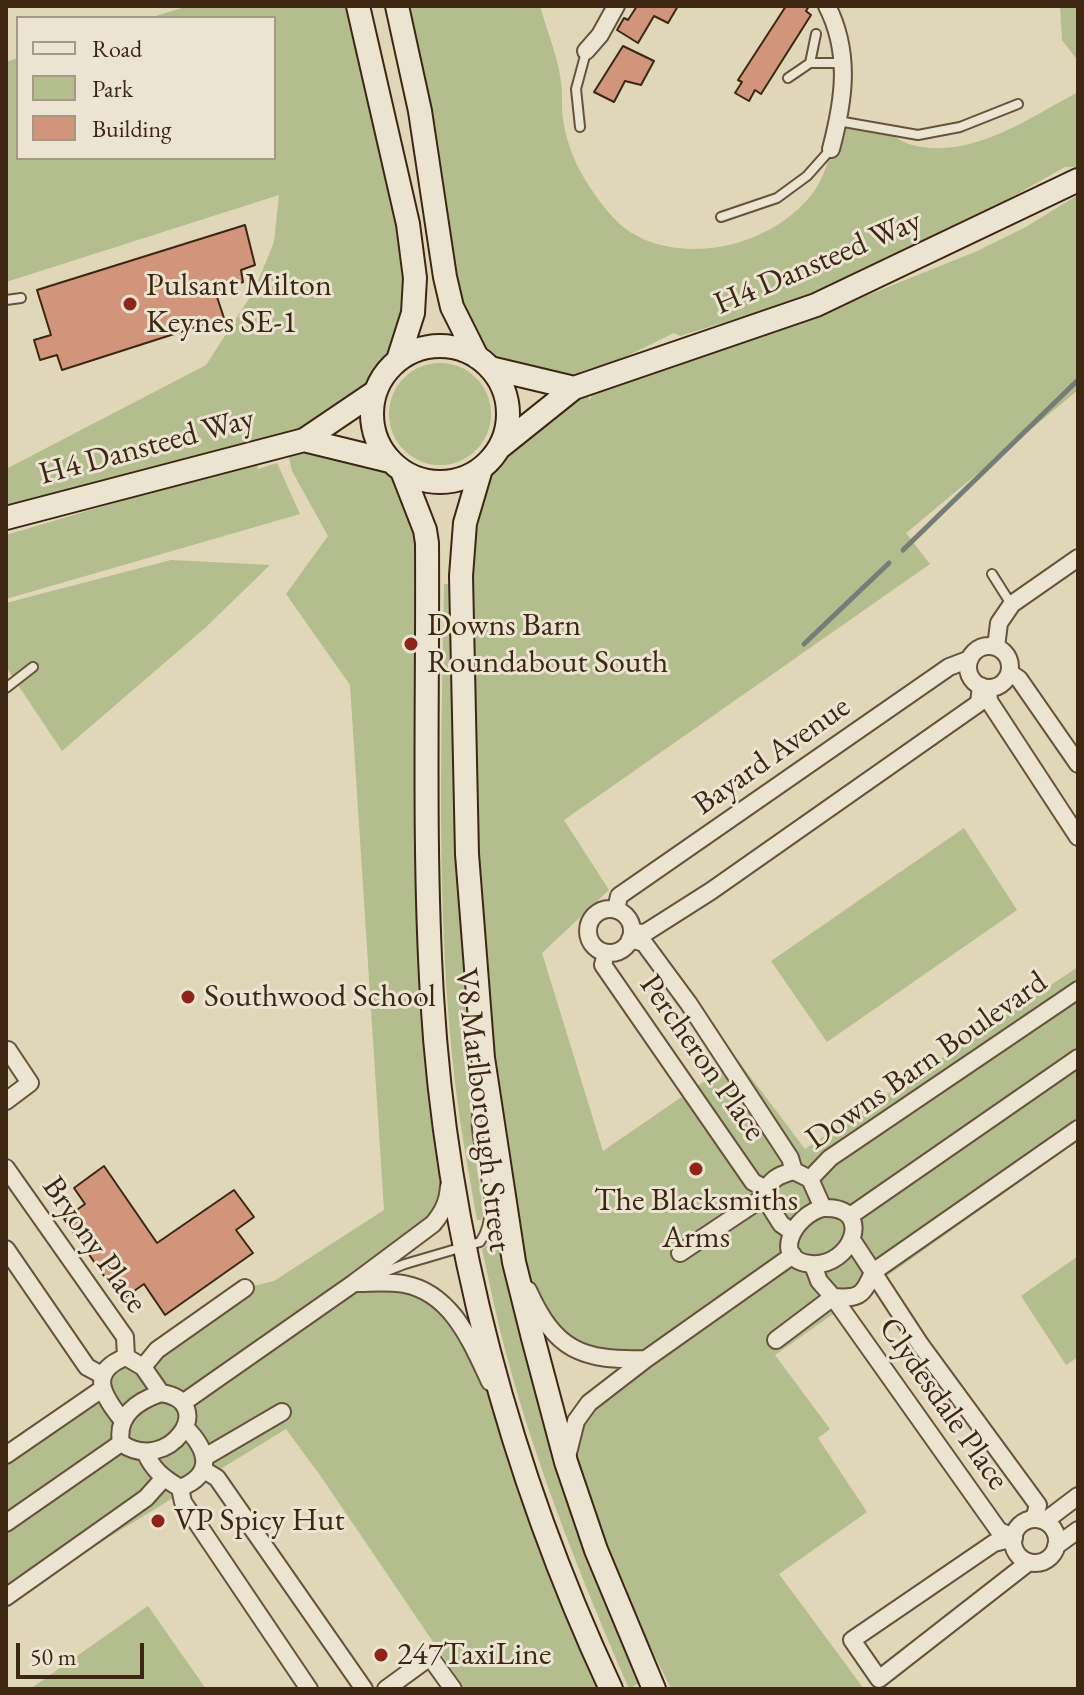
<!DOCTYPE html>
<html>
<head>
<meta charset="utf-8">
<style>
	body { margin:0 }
	#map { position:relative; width:1084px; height:1695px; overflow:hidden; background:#e0d6b8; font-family:"EB Garamond",serif }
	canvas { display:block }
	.frame { position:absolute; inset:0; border:8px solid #3d2713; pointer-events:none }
	.legend { position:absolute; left:16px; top:16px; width:260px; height:144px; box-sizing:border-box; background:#ebe4d1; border:2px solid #a59885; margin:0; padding:10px 14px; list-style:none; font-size:24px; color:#3d2713 }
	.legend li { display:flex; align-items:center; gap:16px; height:40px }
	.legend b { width:40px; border:2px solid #a59885 }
	.scale { position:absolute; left:16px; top:1643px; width:128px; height:36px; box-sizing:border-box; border:4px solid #3d2713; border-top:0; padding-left:10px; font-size:24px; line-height:28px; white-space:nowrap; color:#3d2713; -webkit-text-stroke:6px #ebe4d1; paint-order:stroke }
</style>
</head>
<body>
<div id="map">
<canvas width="1084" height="1695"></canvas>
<div class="frame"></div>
<ul class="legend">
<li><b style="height:10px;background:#ebe4d1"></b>Road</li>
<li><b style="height:22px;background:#b3bd8e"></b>Park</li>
<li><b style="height:22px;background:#d1957b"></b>Building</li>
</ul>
<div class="scale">50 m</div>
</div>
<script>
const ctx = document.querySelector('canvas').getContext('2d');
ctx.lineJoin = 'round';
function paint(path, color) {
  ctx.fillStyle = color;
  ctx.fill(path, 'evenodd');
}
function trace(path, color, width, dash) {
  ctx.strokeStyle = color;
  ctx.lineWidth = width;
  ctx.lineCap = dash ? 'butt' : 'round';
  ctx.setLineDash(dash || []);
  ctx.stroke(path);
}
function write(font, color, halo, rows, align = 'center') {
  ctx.font = font + ' "EB Garamond",serif';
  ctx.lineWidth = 6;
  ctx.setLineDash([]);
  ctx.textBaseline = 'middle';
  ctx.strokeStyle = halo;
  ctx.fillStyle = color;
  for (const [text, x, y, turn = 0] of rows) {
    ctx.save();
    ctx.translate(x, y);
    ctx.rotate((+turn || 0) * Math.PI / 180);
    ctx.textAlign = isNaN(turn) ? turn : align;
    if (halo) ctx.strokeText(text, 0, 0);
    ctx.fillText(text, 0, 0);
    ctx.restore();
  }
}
const green = new Path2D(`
	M188 6H358L415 278 395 363 381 380 375 392 305 440 390 461 425 530 443 1108V1212L355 1283 429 1292 466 1334 611 1689H465L322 1478 286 1429 6 1600V1455L94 1390 125 1337 143 1367 245 1288 274 1281 384 1210 350 685 286 594 328 536 292 471 286 444 6 518V469L206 365 254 291 274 242 279 195 6 282V62L18 58V158H274V18H149Z
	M397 6H540C547 31 558 57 561 82 563 94 561 107 563 119 565 136 574 162 583 176 594 195 612 220 630 232 688 268 777 244 815 190 829 169 832 144 838 121 852 124 868 126 881 131 891 134 900 141 909 144 968 162 1029 118 1078 92V167H1065C994 207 923 249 848 279 793 301 736 319 680 336L674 333 621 359 580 372 589 383V402L592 394 796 324 975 252 1024 228 1078 195V390L906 533 930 564 564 820 609 890 542 953 603 1151 737 1059 805 1149 1078 967V1141L775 1355 830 1429 818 1438 867 1512 779 1574 864 1689H671L648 1642 596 1550 566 1462 576 1421 645 1360 558 1339 514 1262 483 1058 461 576 481 469 499 448 573 388 490 368 452 307Z
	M1060 6H1078V61L1062 40Z
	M389 414a51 51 0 1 1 102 0a51 51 0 1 1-102 0Z
	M256 461 258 469 277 463 300 514 6 599V535Z
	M171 560 270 565 205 628 62 751 6 667V603Z
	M444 584H456L460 890 472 1064 471 1132 484 1213 481 1220H477C471 1185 464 1149 459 1113 435 938 441 759 444 584Z
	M964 828 1017 910 827 1042 771 961Z
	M501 1232 644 1680 629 1689C582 1580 538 1471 507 1357 497 1321 490 1285 482 1249L495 1240 497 1234Z
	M1078 1256V1357L1066 1365 1021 1296Z
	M148 1606 206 1689H30Z`);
const stream = new Path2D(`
	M903 550 1078 380
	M804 644 889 563`);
const building = new Path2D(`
	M637 6H678L668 23 654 16 638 43 617 30 624 18 628 20Z
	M786 6H809L806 11 811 15 761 94 755 90 749 101 735 93 742 82 738 80Z
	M623 46 654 61 641 85 625 81 614 102 594 92Z
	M245 225 255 265 241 270 243 282 215 291 224 318 62 370 57 355 40 360 34 340 51 335 37 290Z
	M104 1166 157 1243 234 1190 254 1217 236 1230 253 1253 165 1315 144 1284 121 1300 64 1219 85 1204 74 1188Z`);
const lane = new Path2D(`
	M810 63 816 34
	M788 78 810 63H843
	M838 121 918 135 960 127 1018 104
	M580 127 576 89 586 52
	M721 217 777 198 807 176 831 149
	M6 300 21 298
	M992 574 1011 604
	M6 688 33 667
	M374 1276 405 1264 480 1242C502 1212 480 1164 477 1129 476 1116 478 1104 479 1091`);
const street = new Path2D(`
	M827 6C851 53 844 100 831 149
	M586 51 600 35 616 6
	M968 667a21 21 0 1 1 42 0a21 21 0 1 1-42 0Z
	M996 647 999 623 1012 604 1078 558
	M1010 673 1019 679 1078 764
	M988 688 989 701 1078 837
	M588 931a22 22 0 1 1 44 0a22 22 0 1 1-44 0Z
	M616 910 619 896 949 667 970 659
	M632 932 645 933 711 891 979 703 981 686
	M630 939 644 943 689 1004 790 1158 794 1171
	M606 953 603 965 753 1182 766 1189
	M6 1052 8 1050 30 1083 6 1101
	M6 1168 125 1337 126 1357
	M810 1179 830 1158 1078 990
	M823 1208C876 1205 852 1268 811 1264 770 1260 794 1215 823 1208Z
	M850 1216 1078 1058
	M791 1231 781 1224 764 1197C768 1180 778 1175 794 1171L810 1179 823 1208
	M6 1249 87 1367 102 1375
	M680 1253 764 1197
	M813 1265 819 1281 833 1297C859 1299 863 1296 873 1272L852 1240
	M354 1283C370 1283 388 1281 404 1284 452 1293 471 1342 490 1382
	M528 1290C555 1350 581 1361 646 1359
	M776 1340 833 1297 999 1531 1014 1537
	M143 1367 157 1350 245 1288
	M161 1393C220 1402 168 1476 121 1443 116 1415 138 1401 161 1393Z
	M184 1402 354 1283 433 1224C443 1212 448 1202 449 1186
	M123 1421C103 1396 87 1372 126 1357L143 1367 161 1393
	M145 1452C153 1470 163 1478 180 1488 215 1474 208 1450 185 1427
	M6 1455 102 1389
	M205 1457 282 1412
	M567 1457 576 1421 589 1403 646 1359 793 1255
	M204 1470 217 1478 364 1689
	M180 1488 183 1502 309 1689
	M1034 1519 1038 1505 920 1344 873 1272 1078 1129
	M1013 1541a22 22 0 1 1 44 0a22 22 0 1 1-44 0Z
	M1045 1521 1078 1496
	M6 1523 121 1443
	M1014 1538 994 1543 852 1640 879 1679 1029 1562
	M1056 1546 1078 1530
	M6 1597 146 1498 163 1479
	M386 1689 430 1657 453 1689`);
const secondary = new Path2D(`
	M358 6 408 224 415 278 413 313 398 360
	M397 6 420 111 445 277 452 307 477 357
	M372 414a68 68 0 1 1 136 0a68 68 0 1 1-136 0Z
	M490 368 574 388
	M304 440 390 461
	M499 448 574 388 816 305 1078 180
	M481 469 465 523 461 576 467 854 483 1058 514 1262 533 1338 566 1462 596 1550 654 1689
	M402 471 425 530 427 543C428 694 423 845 432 996 446 1235 510 1473 611 1689
	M6 518 304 440 375 392`);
const markers = [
	[130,304,8,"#8f2418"],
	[411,644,8,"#8f2418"],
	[188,997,8,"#8f2418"],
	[696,1169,8,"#8f2418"],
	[158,1521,8,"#8f2418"],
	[381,1655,8,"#8f2418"]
];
const streetNames = [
	["H4 Dansteed Way",818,263,-23],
	["H4 Dansteed Way",147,447,-15],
	["Bayard Avenue",772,756,-35],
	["Percheron Place",702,1058,55],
	["Downs Barn Boulevard",927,1061,-35],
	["V8 Marlborough Street",482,1110,83],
	["Bryony Place",94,1245,55],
	["Clydesdale Place",943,1404,55]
];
const poiNames = [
	["Pulsant Milton",146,286],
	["Keynes SE-1",146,323],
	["Downs Barn",427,626],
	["Roundabout South",427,663],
	["Southwood School",204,997],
	["The Blacksmiths",696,1201,"center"],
	["Arms",696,1238,"center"],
	["VP Spicy Hut",174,1521],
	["247TaxiLine",397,1655]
];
paint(green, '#b3bd8e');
trace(stream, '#757d78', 5);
paint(building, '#d1957b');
trace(building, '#3d2713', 2);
trace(lane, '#66533c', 12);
trace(street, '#66533c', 20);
trace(secondary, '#3d2713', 26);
trace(lane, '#ebe4d1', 8);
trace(street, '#ebe4d1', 16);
trace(secondary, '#ebe4d1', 22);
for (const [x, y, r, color] of markers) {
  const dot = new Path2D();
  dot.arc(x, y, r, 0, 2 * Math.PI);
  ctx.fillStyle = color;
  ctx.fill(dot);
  trace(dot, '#ebe4d1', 3);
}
write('32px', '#3d2713', '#ebe4d1', streetNames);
write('32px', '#3d2713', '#ebe4d1', poiNames, 'left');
</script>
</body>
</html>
